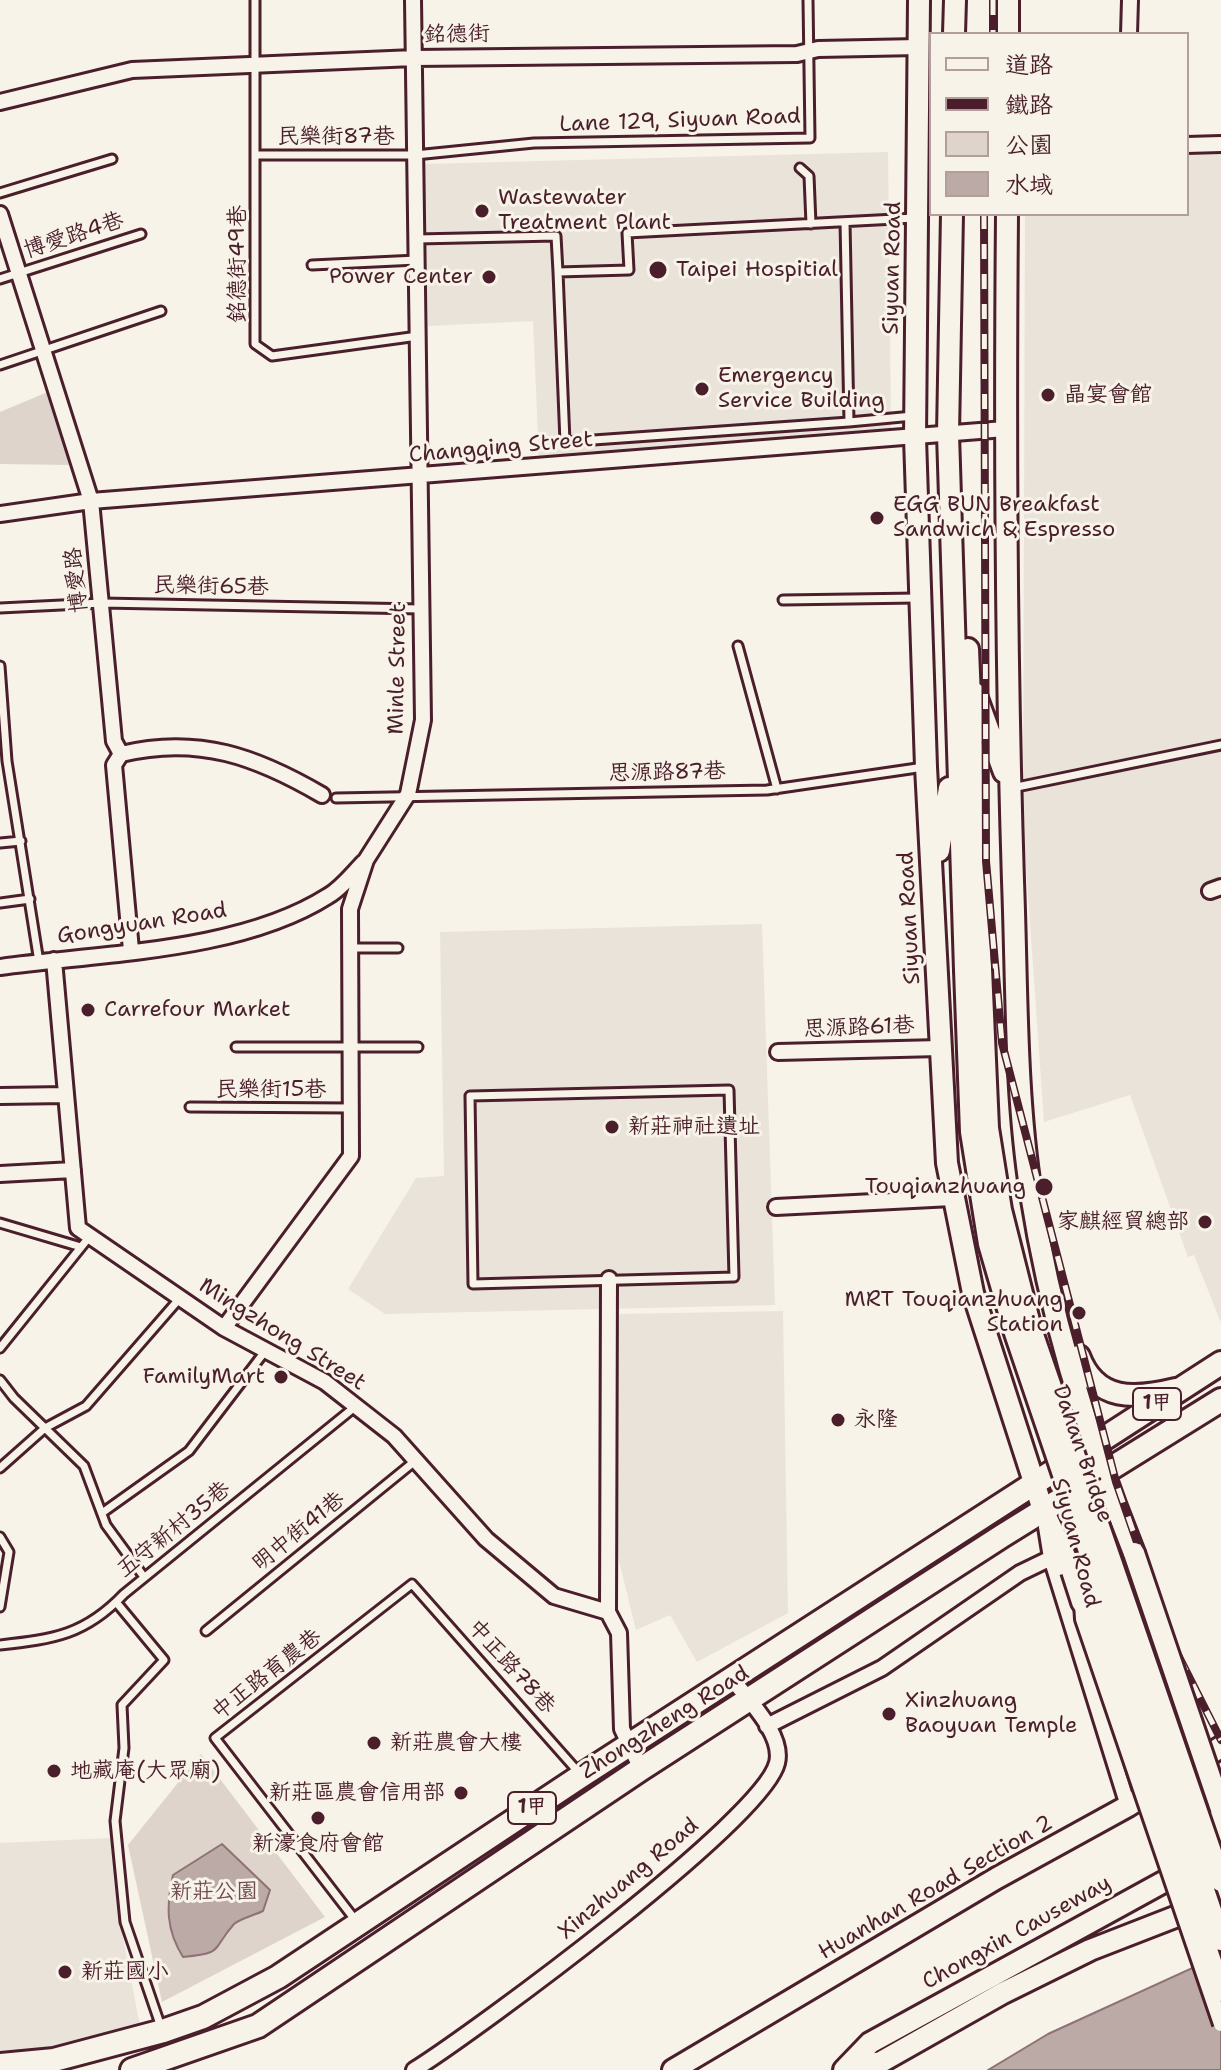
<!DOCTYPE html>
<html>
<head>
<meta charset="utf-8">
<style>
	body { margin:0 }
	#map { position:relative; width:1221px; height:2070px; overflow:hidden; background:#f7f3e8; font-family:"Shantell Sans","LXGW WenKai TC",sans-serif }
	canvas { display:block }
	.legend { position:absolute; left:929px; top:32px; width:260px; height:184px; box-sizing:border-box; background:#f7f3e8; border:2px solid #b29e9c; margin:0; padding:10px 14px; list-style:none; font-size:24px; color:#4a1f2b }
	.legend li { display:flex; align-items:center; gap:16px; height:40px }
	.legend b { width:40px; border:2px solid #b29e9c }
</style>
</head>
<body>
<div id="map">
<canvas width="1221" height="2070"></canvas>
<ul class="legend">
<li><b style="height:10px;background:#f7f3e8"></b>道路</li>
<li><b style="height:10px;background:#4a1f2b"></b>鐵路</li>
<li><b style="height:22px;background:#ded4cc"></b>公園</li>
<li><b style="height:22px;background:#bcaaa7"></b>水域</li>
</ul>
</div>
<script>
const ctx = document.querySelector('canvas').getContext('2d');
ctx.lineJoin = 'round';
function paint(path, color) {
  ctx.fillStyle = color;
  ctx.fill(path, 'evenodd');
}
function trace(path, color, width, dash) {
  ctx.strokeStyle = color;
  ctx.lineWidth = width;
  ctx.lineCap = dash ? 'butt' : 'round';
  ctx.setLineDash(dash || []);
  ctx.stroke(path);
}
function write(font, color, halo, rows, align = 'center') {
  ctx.font = font + ' "Shantell Sans","LXGW WenKai TC",sans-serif';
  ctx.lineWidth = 6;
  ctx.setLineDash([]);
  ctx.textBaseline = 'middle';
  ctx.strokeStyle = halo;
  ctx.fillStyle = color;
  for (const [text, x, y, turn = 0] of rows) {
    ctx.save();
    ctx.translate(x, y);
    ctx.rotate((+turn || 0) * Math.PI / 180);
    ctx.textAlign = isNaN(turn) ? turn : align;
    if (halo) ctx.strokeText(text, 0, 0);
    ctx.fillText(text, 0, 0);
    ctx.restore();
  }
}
const built = new Path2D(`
	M1187 151H1221V1323L1194 1255 1188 1257 1130 1095 1044 1122 1023 823 1025 214H1187Z
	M888 152 891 428 539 458 533 321 428 326 424 164Z
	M762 924 775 1305 385 1314 348 1289 416 1178 444 1176 440 932Z
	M783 1311 788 1613 697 1662 670 1615 636 1630 618 1557 619 1314Z
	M110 1838 119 1917 140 2026 52 2052 0 2055V1843Z`);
const green = new Path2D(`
	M50 391 72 465 0 464V412Z
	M201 1754 325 1917 162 2002 128 1845Z`);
const water = new Path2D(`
	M222 1844 270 1890 263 1911C255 1915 239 1919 234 1924 211 1950 225 1953 183 1957 166 1930 166 1906 173 1875Z
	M1221 1955V2070H988L1048 2034Z`);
const lane = new Path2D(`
	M255 0V344L272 356 418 336
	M257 155H415L534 143 810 138 808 0
	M800 168 809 176 811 224
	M0 193 112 159
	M845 222 849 422 565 442 558 272 629 270 627 233 915 218
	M417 239 556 236 558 272
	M312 265 417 260
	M0 279 141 234
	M0 365 161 311
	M849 422 913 416
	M783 600 917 598
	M0 608 102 603 421 609
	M738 646 777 789
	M0 666 7 761 39 962
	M1012 788 1221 745
	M336 798 767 790 924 767
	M0 843 21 841
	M0 903 30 899
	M350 948H398
	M236 1047H418
	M729 1090 734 1277 473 1284 470 1096Z
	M190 1107 350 1108
	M0 1223 81 1247
	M0 1348 90 1236
	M0 1380 14 1398 84 1466 106 1525 144 1577
	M0 1468 45 1428 86 1406 180 1298
	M102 1513 189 1451 266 1350
	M0 1537 9 1552 0 1607
	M116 1602 164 1660 122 1705 124 1748 115 1821 125 1922 161 2027
	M206 1631 415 1461
	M0 1645C54 1639 85 1635 124 1594L356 1406
	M356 1921 215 1738 412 1584 580 1774`);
const street = new Path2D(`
	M1129 34 1130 0
	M0 102 132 70 414 58 797 54 818 49 919 47
	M1187 145 1221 144
	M0 214 91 501 114 741 121 754 114 765 131 950
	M0 514 91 501 1005 429
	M121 754C198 735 257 757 322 795
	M1210 891 1221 887
	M54 960 78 1228 224 1328 325 1382 394 1436 486 1539 554 1596 608 1612 619 1633 622 1729 641 1769
	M0 967C102 953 240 952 328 896 342 888 353 873 364 862
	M778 1052 940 1048
	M0 1096 66 1095
	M0 1174 73 1170
	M776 1207 952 1198
	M224 1328 351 1156 350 909 366 860 408 794 423 720 413 0
	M1046 1527 1051 1558 1128 1806
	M608 1612 609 1279
	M767 1726 882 1668 1020 1573 1051 1558
	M414 2070C476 2031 763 1820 777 1763 784 1735 749 1701 733 1680`);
const secondary = new Path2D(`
	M919 0 915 438 926 767 947 1163 973 1293 1043 1510 1072 1571
	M954 34 955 0
	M1008 34V0
	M952 214 948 434 965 970
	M1007 214C1005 437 1006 659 1013 881 1017 985 1015 1091 1031 1194 1050 1316 1088 1439 1134 1553
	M968 649 981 969
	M975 693 1004 772
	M939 851 949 788
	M1079 1356C1096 1402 1135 1399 1176 1389
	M845 2069 881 2062 1003 1993 1090 1950 1221 1899
	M673 2070 997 1878 1128 1806 1221 1747
	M844 2070 870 2043 1189 1868`);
const primary = new Path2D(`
	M0 2065 54 2060 163 2031 203 2017 278 1977 581 1776 1221 1363
	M132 2070 258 2026 641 1769 1002 1536 1221 1400`);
const rail = new Path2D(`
	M993 0V34
	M984 214 986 861 1002 1043 1116 1482 1172 1643 1221 1740`);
const streetBridge = new Path2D(`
	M1082 1603 1083 1619 1221 2024`);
const secondaryBridge = new Path2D(`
	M981 969 988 1128 1001 1210 1031 1329 1221 1881
	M965 970 971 1132 989 1244 1015 1333 1221 1940
	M1134 1553 1221 1809
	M1072 1571 1082 1602 1094 1618 1221 1991`);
const markers = [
	[482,211,8,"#4a1f2b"],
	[658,270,10,"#4a1f2b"],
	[489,277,8,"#4a1f2b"],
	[702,389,8,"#4a1f2b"],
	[1048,395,8,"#4a1f2b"],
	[877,518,8,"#4a1f2b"],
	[88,1010,8,"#4a1f2b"],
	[612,1127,8,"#4a1f2b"],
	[1044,1187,10,"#4a1f2b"],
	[1205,1222,8,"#4a1f2b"],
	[1079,1313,8,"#4a1f2b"],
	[281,1377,8,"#4a1f2b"],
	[838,1420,8,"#4a1f2b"],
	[889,1714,8,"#4a1f2b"],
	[374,1743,8,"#4a1f2b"],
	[54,1771,8,"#4a1f2b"],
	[461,1793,8,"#4a1f2b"],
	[318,1818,8,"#4a1f2b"],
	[65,1972,8,"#4a1f2b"]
];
const shields = [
	[1157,1404,48],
	[532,1808,48]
];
const shieldNames = [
	["1甲",1157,1404],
	["1甲",532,1808]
];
const streetNames = [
	["銘德街",457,35,-1],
	["Lane 129, Siyuan Road",680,121,-2],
	["民樂街87巷",336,137],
	["博愛路4巷",74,236,-18],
	["銘德街49巷",238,264,-90],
	["Siyuan Road",893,268,-89],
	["Changqing Street",501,448,-5],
	["博愛路",77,580,-96],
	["民樂街65巷",211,587,1],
	["Minle Street",398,669,-89],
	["思源路87巷",667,773,-1],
	["Siyuan Road",910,918,-93],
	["Gongyuan Road",142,924,-9],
	["思源路61巷",859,1028,-2],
	["民樂街15巷",271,1090],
	["Mingzhong Street",282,1335,32],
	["Dahan Bridge",1082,1454,71],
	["五守新村35巷",174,1530,-39],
	["明中街41巷",299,1532,-39],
	["Siyuan Road",1075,1543,75],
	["中正路78巷",511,1667,48],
	["中正路育農巷",267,1675,-38],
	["Zhongzheng Road",665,1723,-32],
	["Xinzhuang Road",629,1879,-40],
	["Huanhan Road Section 2",936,1888,-30],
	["Chongxin Causeway",1017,1933,-29]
];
const poiNames = [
	["Wastewater",498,198],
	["Treatment Plant",498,223],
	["Taipei Hospitial",676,270],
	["Power Center",473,277,"right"],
	["Emergency",718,376],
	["Service Building",718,401],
	["晶宴會館",1064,395],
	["EGG BUN Breakfast",893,505],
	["Sandwich & Espresso",893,530],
	["Carrefour Market",104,1010],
	["新莊神社遺址",628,1127],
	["Touqianzhuang",1026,1187,"right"],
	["家麒經貿總部",1189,1222,"right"],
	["MRT Touqianzhuang",1063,1300,"right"],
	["Station",1063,1325,"right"],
	["FamilyMart",265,1377,"right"],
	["永隆",854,1420],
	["Xinzhuang",905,1701],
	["Baoyuan Temple",905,1726],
	["新莊農會大樓",390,1743],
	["地藏庵(大眾廟)",70,1771],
	["新莊區農會信用部",445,1793,"right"],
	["新濠食府會館",318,1844,"center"],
	["新莊國小",81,1972]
];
const parkNames = [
	["新莊公園",214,1892]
];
paint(built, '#eae3da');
paint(green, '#ded4cc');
paint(water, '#bcaaa7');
trace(water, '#8e7275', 2);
trace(lane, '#4a1f2b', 13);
trace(street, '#4a1f2b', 20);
trace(secondary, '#4a1f2b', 26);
trace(primary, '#4a1f2b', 28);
trace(lane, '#f7f3e8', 7);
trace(street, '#f7f3e8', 14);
trace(secondary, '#f7f3e8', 20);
trace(primary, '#f7f3e8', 22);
trace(rail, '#4a1f2b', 8);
trace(rail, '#f7f3e8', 5, [15]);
trace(streetBridge, '#4a1f2b', 20, []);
trace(secondaryBridge, '#4a1f2b', 26, []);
trace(streetBridge, '#f7f3e8', 14);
trace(secondaryBridge, '#f7f3e8', 20);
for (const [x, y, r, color] of markers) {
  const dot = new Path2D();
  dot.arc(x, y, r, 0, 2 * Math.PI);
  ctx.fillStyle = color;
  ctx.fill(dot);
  trace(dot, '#f7f3e8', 3);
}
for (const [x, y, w] of shields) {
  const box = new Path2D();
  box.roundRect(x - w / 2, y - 16, w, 32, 6);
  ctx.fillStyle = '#f7f3e8';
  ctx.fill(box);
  trace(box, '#4a1f2b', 2);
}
write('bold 20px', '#4a1f2b', null, shieldNames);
write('22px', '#4a1f2b', '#f7f3e8', streetNames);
write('22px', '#4a1f2b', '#f7f3e8', poiNames, 'left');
write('22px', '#6f4c53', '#f7f3e8', parkNames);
</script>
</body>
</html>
